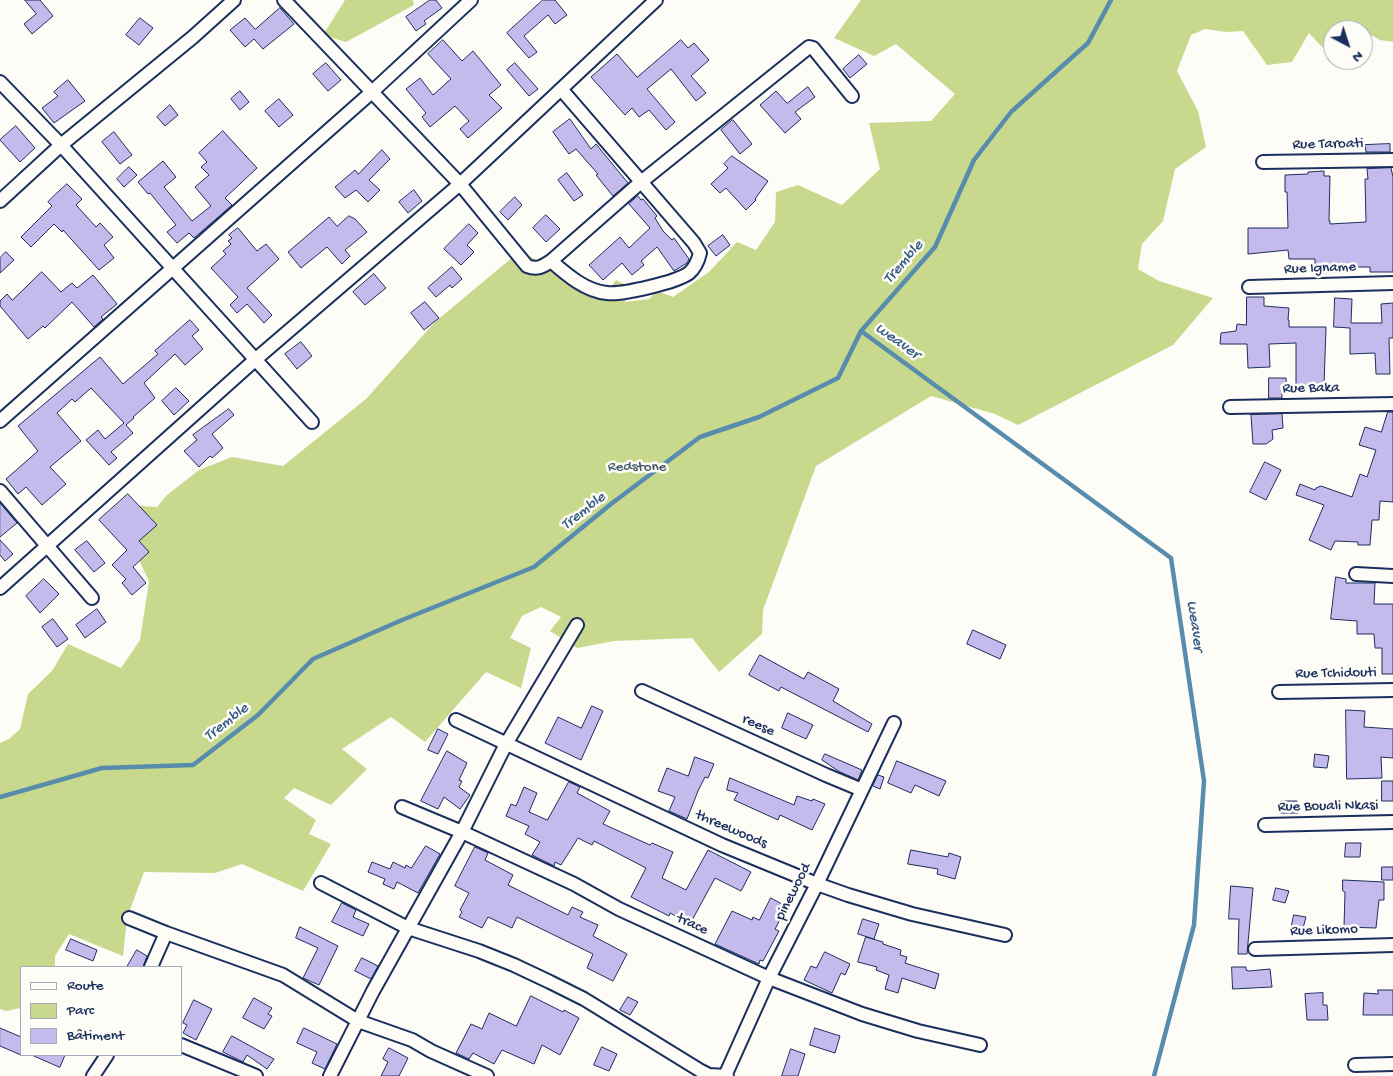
<!DOCTYPE html>
<html>
<head>
<meta charset="utf-8">
<style>
	body { margin:0 }
	#map { position:relative; width:1393px; height:1076px; overflow:hidden; background:#fdfcf7; font-family:"Gochi Hand",sans-serif }
	canvas { display:block }
	.legend { position:absolute; left:20px; top:966px; width:162px; height:90px; box-sizing:border-box; background:#fdfcf7; border:1px solid #a3aaba; margin:0; padding:6px 9px; list-style:none; font-size:15px; color:#1b2f5e }
	.legend li { display:flex; align-items:center; gap:10px; height:25px }
	.legend b { width:25px; border:1px solid #a3aaba }
	.north { position:absolute; left:1323px; top:20px; width:50px; height:50px; box-sizing:border-box; background:#fdfcf7; border:1px solid #a3aaba; border-radius:50%; rotate:140deg; font-size:14px; font-weight:700; line-height:20px; text-align:center; color:#1b2f5e }
	.north::after { content:''; display:block; margin:auto; width:18px; height:22px; background:#1b2f5e; clip-path:polygon(50% 0,100% 100%,50% 72%,0 100%) }
</style>
</head>
<body>
<div id="map">
<canvas width="1393" height="1076"></canvas>
<ul class="legend">
<li><b style="height:6px;background:#fdfcf7"></b>Route</li>
<li><b style="height:14px;background:#c8d98d"></b>Parc</li>
<li><b style="height:14px;background:#c4baec"></b>Bâtiment</li>
</ul>
<div class="north">N</div>
</div>
<script>
const ctx = document.querySelector('canvas').getContext('2d');
ctx.lineJoin = 'round';
function paint(path, color) {
  ctx.fillStyle = color;
  ctx.fill(path, 'evenodd');
}
function trace(path, color, width, dash) {
  ctx.strokeStyle = color;
  ctx.lineWidth = width;
  ctx.lineCap = dash ? 'butt' : 'round';
  ctx.setLineDash(dash || []);
  ctx.stroke(path);
}
function write(font, color, halo, rows, align = 'center') {
  ctx.font = font + ' "Gochi Hand",sans-serif';
  ctx.lineWidth = 5;
  ctx.setLineDash([]);
  ctx.textBaseline = 'middle';
  ctx.strokeStyle = halo;
  ctx.fillStyle = color;
  for (const [text, x, y, turn = 0] of rows) {
    ctx.save();
    ctx.translate(x, y);
    ctx.rotate((+turn || 0) * Math.PI / 180);
    ctx.textAlign = isNaN(turn) ? turn : align;
    if (halo) ctx.strokeText(text, 0, 0);
    ctx.fillText(text, 0, 0);
    ctx.restore();
  }
}
const green = new Path2D(`
	M345 0H413L414 5 346 42 323 35Z
	M861 0H1393V42L1380 40 1345 21 1338 30H1333V36L1323 48 1309 33 1292 62 1267 65 1243 31 1226 32 1205 29 1191 35 1177 71 1198 111 1206 147 1175 169 1163 221 1142 244 1138 269 1159 281 1213 298 1173 345 1018 425 995 414 931 396 816 466 763 610 762 634 719 672 692 638 614 641 577 648 550 631 561 617 541 607 522 616 510 638 531 648 521 688 486 672 425 742 391 717 342 749 367 769 331 805 294 788 284 798 316 820 309 834 331 844 303 891 242 864 215 873 144 872 127 918 123 956 69 934 55 956V967H21V1008L6 1011 0 1009V743L9 739 20 729 28 694 52 671 68 644 121 668 140 640 149 581 122 524 128 505 157 507 167 495 199 470 232 457 283 466 366 399 435 322 520 251 604 296 616 280 631 288 625 302 649 299 657 291 673 297 709 272 737 242 756 250 775 222 776 192 798 185 842 205 880 169 869 123 931 121 955 94 896 44 874 56 834 38Z`);
const stream = new Path2D(`
	M861 331 1171 558 1204 781 1194 925 1154 1076
	M0 797 102 768 193 765 258 715 313 659 402 620 534 567 611 504 700 437 759 417 838 378 861 331 935 247 974 160 1011 112 1088 43 1111 0`);
const building = new Path2D(`
	M25 0H40L53 16 32 34 24 24 36 14Z
	M430 0H436L442 8 424 21 426 24 416 31 406 17Z
	M543 0H555L567 15 555 24 548 15 524 36 537 52 529 58 507 33Z
	M280 8 294 24 263 49 254 39 245 47 230 30 245 18 255 29Z
	M140 18 153 28 139 45 126 35Z
	M443 40 462 61 473 51 501 85 489 95 502 108 468 138 460 129 469 121 455 106 430 127 422 117 426 113 406 89 420 78 433 95 451 79 428 54Z
	M681 40 688 48 694 43 709 60 691 76 706 93 696 101 671 69 647 89 675 122 666 130 649 110 639 117 632 108 625 115 591 77 617 54 637 77Z
	M859 55 867 64 850 78 843 69Z
	M326 63 341 80 328 91 313 74Z
	M515 63 538 89 529 96 507 70Z
	M68 80 85 101 54 123 42 108 58 96 54 92Z
	M808 87 815 97 795 112 801 119 785 133 760 105 776 91 787 103Z
	M240 91 249 102 240 110 231 99Z
	M279 99 293 115 279 127 265 111Z
	M170 105 178 115 165 126 157 117Z
	M570 119 591 149 596 144 628 183 613 196 596 175 598 174 576 149 569 154 553 132Z
	M733 120 752 144 740 154 721 130Z
	M16 126 35 148 20 162 0 140Z
	M223 131 257 168 225 198 232 205 194 238 189 233 177 243 167 232 176 225 150 193 148 194 138 182 163 161 176 177 164 187 192 221 211 206 195 187 209 175 201 167 207 162 199 153Z
	M114 132 132 155 120 164 102 142Z
	M1390 144V152H1366L1365 145Z
	M382 150 390 159 369 180 380 190 368 202 356 190 345 198 335 187 355 170 358 174Z
	M732 156 768 181 755 199 756 200 746 210 726 188 720 193 711 184 728 168 724 164Z
	M129 167 137 175 124 187 117 179Z
	M1391 168 1393 177V272H1370V267H1349V272L1315 273V259H1289L1288 250 1248 254V228H1288L1287 192H1285V175L1308 174V172L1324 171V176H1330L1329 221H1330V224L1366 222 1365 179H1368L1367 169Z
	M567 173 583 195 574 201 558 180Z
	M67 184 82 199 76 205 96 227 100 223 113 237 104 245 114 258 99 270 63 230 62 232 54 224 31 247 21 237 52 206 48 202Z
	M414 190 422 201 408 213 399 202Z
	M638 196 641 200 643 199 657 216 655 218 663 231 672 240 674 238 689 259 687 263 674 271 657 247 641 261 644 265 632 275 622 263 603 280 589 265 620 237 629 248 650 228 629 204Z
	M515 197 522 205 508 220 500 212Z
	M546 215 560 229 546 242 533 228Z
	M349 216 355 219 367 232 345 250 350 256 342 264 327 247 301 268 288 252 329 217 337 226Z
	M469 224 478 233 467 245 474 252 461 265 444 249Z
	M238 228 257 251 266 244 279 259 247 288 272 315 264 323 247 304 237 313 230 305 238 297 211 268 226 254 223 251 231 244 228 241 232 238 229 235Z
	M723 235 730 245 716 256 708 246Z
	M6 252 14 260 0 273V258Z
	M452 267 462 279 452 288 450 285 436 297 428 288Z
	M42 272 61 292 72 283 77 288 93 275 117 304 101 317 103 319 94 327 72 302 45 328 43 326 28 339 0 306V301L7 294 12 300Z
	M374 274 386 288 365 305 353 292Z
	M1247 297H1264V306L1289 308 1288 320H1289V327H1326L1324 386 1296 385V343L1269 344 1270 367 1248 368 1247 344H1220L1221 333 1236 331 1237 324 1246 325Z
	M1335 298 1352 299 1351 323H1382L1381 304 1393 303V338H1389L1390 374H1376L1375 353 1350 354V328L1334 327Z
	M425 302 439 318 424 330 411 313Z
	M190 320 199 330 192 336 203 349 185 365 175 354 144 383 155 398 133 417 134 418 126 425 133 433 111 452 117 458 109 465 86 440 98 430 105 439 124 423 91 388 75 402 72 399 57 413 81 441 50 467 66 484 42 505 26 487 18 494 6 479 38 451 18 426 100 357 123 384 158 354 155 351Z
	M301 342 312 356 297 369 285 354Z
	M1269 378H1286L1287 393H1282V398H1269Z
	M176 388 189 401 174 415 162 401Z
	M229 409 234 415 212 434 223 448 212 458 210 456 199 467 184 451 197 440 193 435Z
	M1388 412H1393V502L1380 501 1379 520H1372L1370 545H1358V542L1335 541 1331 550 1309 540 1324 505 1296 495 1300 484 1315 490 1316 488 1321 486 1352 497 1360 474 1367 477 1376 450 1359 445 1365 427 1381 432Z
	M1282 414 1283 428 1272 430 1273 439 1266 444H1253L1251 415Z
	M1265 462 1281 470 1266 500 1250 492Z
	M128 494 157 525 139 541 149 552 133 567 146 583 132 595 122 583 126 579 112 565 127 550 99 520Z
	M0 503 17 523 0 537Z
	M0 540 13 554 5 561 0 555Z
	M87 541 105 563 94 572 75 550Z
	M1336 577 1346 579V583H1375L1374 604H1393V674H1382V648H1375L1374 634H1357V621L1331 619Z
	M44 579 59 594 40 613 26 596Z
	M97 609 106 622 85 638 76 625Z
	M53 619 68 639 57 647 42 627Z
	M973 630 1006 645 1000 659 967 644Z
	M760 655 804 679 808 672 839 689 833 701 872 724 868 732 781 687 779 691 749 675Z
	M592 706 603 711 581 760 545 743 558 717 581 728Z
	M1346 710 1365 711 1364 727 1393 729V758L1381 757 1382 778 1347 779Z
	M788 713 813 725 806 739 782 728Z
	M438 729 448 734 438 754 428 750Z
	M447 751 467 763 459 780 462 781 459 787 470 795 460 809 444 797 438 809 421 801Z
	M825 754 862 770 858 780 840 772 822 760Z
	M1315 754 1329 756 1327 768 1314 767Z
	M695 757 714 764 708 778 705 777 698 791 687 819 669 811 675 797 658 791 667 768 688 776Z
	M897 761 946 781 939 796 915 785 911 793 888 783Z
	M878 775 884 777 880 789 873 786Z
	M730 778 794 805 797 796 812 801 813 799 825 804 812 830 780 815 778 820 734 800 738 793 727 790Z
	M1382 781H1393V801H1382Z
	M569 782 580 787 577 793 610 811 603 824 650 845 652 843 673 852 662 878 686 890 708 850 751 872 741 891 715 878 690 924 670 913 669 916 631 897 646 868 594 841 592 845 578 838 561 865 555 862 554 866 532 855 540 842 525 834 529 826 506 816 511 804 516 806 524 787 537 793 529 812 547 820Z
	M1281 801H1297L1298 813H1281Z
	M1346 843H1361L1360 857H1345Z
	M426 846 440 854 418 893 397 882 394 889 383 884 385 879 368 872 372 862 390 869 393 862 405 868 406 865 411 868Z
	M475 847 488 853 485 860 513 875 508 885 568 915 572 907 583 912 580 917 598 925 593 936 627 954 613 981 587 968 593 954 517 917 512 928 488 917 482 928 459 917 462 912 460 910 469 893 455 886Z
	M911 850 948 857 949 853 961 857 955 879 937 874 938 869 908 864Z
	M1382 867H1393V880H1382Z
	M1343 880 1384 882V900H1379L1376 928 1344 927 1345 892 1343 891Z
	M1231 886 1253 888 1247 954H1238L1239 919H1229Z
	M1276 888 1289 891 1285 903 1273 900Z
	M771 898 787 907 775 929 779 931 763 961 760 960 759 964 715 944 732 911 752 920 753 917 759 920Z
	M342 903 356 910 353 917 369 924 363 936 332 922Z
	M1294 915 1306 917 1302 932 1291 930Z
	M863 919 879 924 874 939 858 934Z
	M300 927 338 946 319 985 303 978 318 948 296 938Z
	M866 937 883 942V944L901 950 900 955 907 957 905 963 939 974 935 989 902 978 898 993 885 989 889 975 876 970 877 967 858 962Z
	M71 939 97 950 93 961 66 950Z
	M137 950 147 956 143 967H127Z
	M825 952 850 964 845 975 841 973 832 993 804 980 811 966 816 968Z
	M362 958 378 966 371 979 355 971Z
	M1232 967H1246V970L1249 971 1270 969 1272 987 1233 989Z
	M1378 990H1393V1015H1363L1364 993 1378 994Z
	M1323 993V1005H1327L1328 1020H1307L1305 994Z
	M531 996 563 1012 564 1010 579 1018 560 1055 542 1045 534 1064 502 1050 494 1064 473 1053 469 1059 456 1053 471 1024 482 1029 489 1013 516 1026Z
	M628 997 638 1002 630 1015 620 1010Z
	M254 998 272 1008 268 1014 272 1016 264 1029 243 1018Z
	M194 1000 212 1009 196 1040 183 1033 187 1025 183 1023Z
	M0 1028 21 1037V1055L0 1046Z
	M304 1028 337 1044 325 1069 312 1063 317 1052 297 1043Z
	M815 1028 840 1036 835 1053 810 1045Z
	M232 1036 274 1059 267 1069 247 1055 243 1062 223 1052Z
	M602 1047 617 1054 609 1071 594 1065Z
	M389 1048 408 1058 399 1076H381L388 1062 383 1059Z
	M791 1049 805 1054 798 1076H782Z
	M32 1055H65L60 1067Z`);
const street = new Path2D(`
	M284 0 460 184 527 266C537 270 542 267 551 261L641 182 809 47 813 48 852 96
	M0 82 61 145 312 422
	M1263 162 1393 160
	M0 201 61 145 193 37 234 0
	M551 261C566 274 585 291 607 293 622 295 677 282 689 273 695 268 698 261 700 253L694 243 561 89
	M1249 287 1393 283
	M1230 407 1393 404
	M0 421 373 91 471 0
	M0 491 92 598
	M1356 574 1393 576
	M0 588 256 359 460 184 656 0
	M642 691 826 775 862 790
	M1279 692 1393 690
	M456 720 722 845 817 884 848 895 912 914 1005 935
	M402 807 462 832 574 884 619 909 769 978 862 1014 918 1031 980 1045
	M1265 825 1393 822
	M321 883 408 928 479 951 514 965 550 982 584 999 701 1071 709 1075 727 1076
	M129 918 166 933 283 975 358 1021 412 1040 431 1051 487 1076
	M1255 949 1393 945
	M151 967 166 933
	M181 1045 256 1076
	M1355 1065 1393 1064
	M93 1076 107 1055
	M330 1076 373 991 462 832 506 744 577 625
	M725 1076 769 978 817 884 894 723`);
const streetNames = [
	["Rue Taroati",1328,145,-1],
	["Rue Igname",1320,269,-2],
	["Rue Baka",1311,389,-1],
	["Rue Tchidouti",1336,674,-1],
	["reese",758,726,25],
	["Rue Bouali Nkasi",1328,807,-1],
	["threewoods",731,830,23],
	["pinewood",794,892,-63],
	["trace",692,925,25],
	["Rue Likomo",1324,931,-2]
];
const parkNames = [
	["Redstone",637,468]
];
const waterNames = [
	["Tremble",904,263,-49],
	["weaver",897,342,36],
	["Tremble",584,512,-38],
	["weaver",1194,626,82],
	["Tremble",227,723,-38]
];
paint(green, '#c8d98d');
trace(stream, '#588cad', 4.5);
paint(building, '#c4baec');
trace(building, '#1b2f5e', 1);
trace(street, '#1b2f5e', 16);
trace(street, '#fdfcf7', 12);
write('15px', '#1b2f5e', '#fdfcf7', streetNames);
write('15px', '#465a6a', '#fdfcf7', parkNames);
write('italic 16px', '#3a5e85', '#fdfcf7', waterNames);
</script>
</body>
</html>
